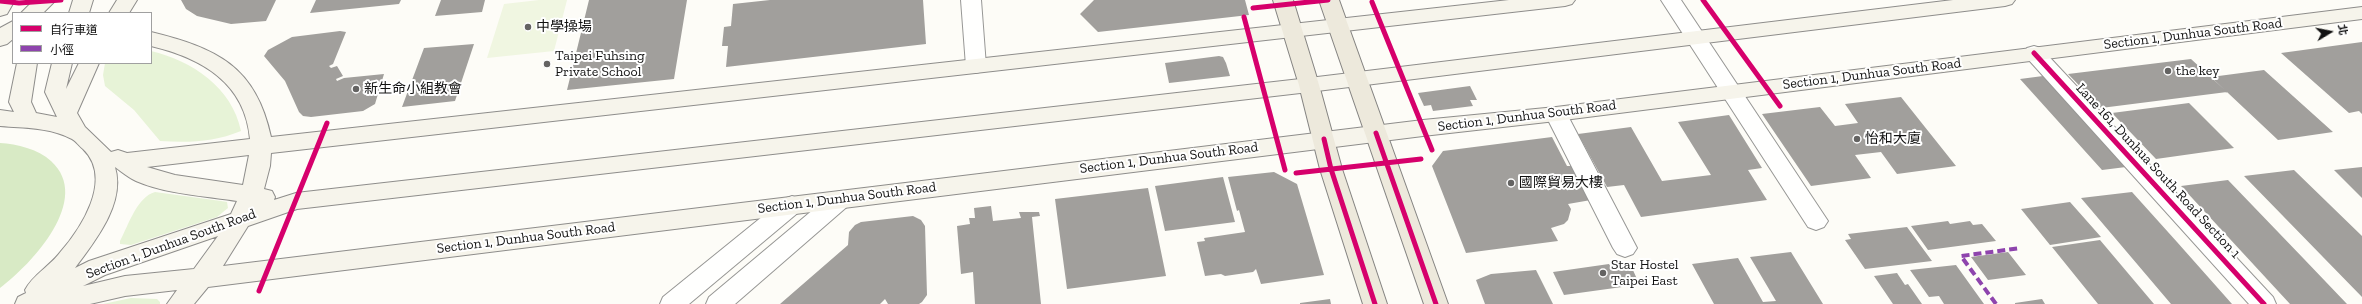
<!DOCTYPE html>
<html>
<head>
<meta charset="utf-8">
<style>
	body { margin:0 }
	#map { position:relative; width:2362px; height:304px; overflow:hidden; background:#fdfcf7; font-family:"Zilla Slab","Noto Sans TC",serif }
	canvas { display:block }
	.legend { position:absolute; left:12px; top:12px; width:140px; height:52px; box-sizing:border-box; background:#fff; border:1px solid #a0a0a0; margin:0; padding:5px 7px; list-style:none; font-size:12px; color:#111 }
	.legend li { display:flex; align-items:center; gap:8px; height:20px }
	.legend b { width:20px; border:1px solid #a0a0a0 }
	.north { position:absolute; left:2310px; top:12px; width:40px; height:40px; -webkit-text-stroke:3px #fff; paint-order:stroke; rotate:80deg; font-size:11px; font-weight:700; line-height:16px; text-align:center; color:#111 }
	.north::after { content:''; display:block; margin:auto; width:14px; height:18px; background:#111; clip-path:polygon(50% 0,100% 100%,50% 72%,0 100%) }
</style>
</head>
<body>
<div id="map">
<canvas width="2362" height="304"></canvas>
<ul class="legend">
<li><b style="height:5px;background:#d6006c"></b>自行車道</li>
<li><b style="height:5px;background:#8e44ad"></b>小徑</li>
</ul>
<div class="north">北</div>
</div>
<script>
const ctx = document.querySelector('canvas').getContext('2d');
ctx.lineJoin = 'round';
function paint(path, color) {
  ctx.fillStyle = color;
  ctx.fill(path, 'evenodd');
}
function trace(path, color, width, dash) {
  ctx.strokeStyle = color;
  ctx.lineWidth = width;
  ctx.lineCap = dash ? 'butt' : 'round';
  ctx.setLineDash(dash || []);
  ctx.stroke(path);
}
function write(font, color, halo, rows, align = 'center') {
  ctx.font = font + ' "Zilla Slab","Noto Sans TC",serif';
  ctx.lineWidth = 4;
  ctx.setLineDash([]);
  ctx.textBaseline = 'middle';
  ctx.strokeStyle = halo;
  ctx.fillStyle = color;
  for (const [text, x, y, turn = 0] of rows) {
    ctx.save();
    ctx.translate(x, y);
    ctx.rotate((+turn || 0) * Math.PI / 180);
    ctx.textAlign = isNaN(turn) ? turn : align;
    if (halo) ctx.strokeText(text, 0, 0);
    ctx.fillText(text, 0, 0);
    ctx.restore();
  }
}
const green = new Path2D(`
	M151 51C192 61 232 87 241 131 214 142 189 143 160 141L134 110 105 86 103 75 105 63H151Z
	M155 192 221 201 227 202 228 208 217 217 131 245 120 244V241C129 224 137 197 155 192Z
	M131 298 157 299 160 302V304H103Z`);
const forest = new Path2D(`
	M0 143C17 144 38 149 51 161 93 199 32 264 0 288Z`);
const pitch = new Path2D(`
	M539 0H567L554 51 487 58 504 4Z`);
const building = new Path2D(`
	M181 0H276L266 21 231 24 197 16 186 9Z
	M316 0H401L399 4 310 13Z
	M441 0H485L482 12 435 16Z
	M589 0H687L674 79 567 90Z
	M770 0H923L926 44 726 67 728 46H722L724 27 731 26 733 4Z
	M1094 0H1245L1249 15 1098 32 1080 14Z
	M340 31 346 32 333 64 329 66 331 68 337 66 343 76 336 79 337 81 344 78 384 74 375 104 363 111 311 117 303 116 299 112 285 81 264 56 268 50 292 37Z
	M2362 42V114L2359 111 2349 113 2281 53Z
	M474 44 455 101 402 107 424 48Z
	M1219 56 1223 57 1226 63 1230 76 1169 83 1165 63Z
	M2191 59 2227 92 2101 108 2068 74Z
	M2264 70 2333 132 2278 140 2211 77Z
	M2043 76 2126 167 2102 170 2020 79Z
	M1470 86 1477 100H1470L1473 106 1433 111 1431 105 1424 106 1418 93Z
	M1901 97 1956 166 1897 174 1881 152 1855 155 1871 178 1811 186 1762 114 1820 107 1835 126 1858 123 1845 104Z
	M2189 103 2234 148 2156 159 2112 113Z
	M1729 115 1762 168 1748 170 1767 200 1641 217 1624 185 1607 187 1578 134 1631 127 1662 181 1711 175 1678 122Z
	M1552 137 1567 166H1574L1591 200 1568 204 1571 209 1568 220 1564 224 1551 228 1558 241 1466 253 1432 166 1443 151Z
	M2362 167V198L2334 170Z
	M2294 170 2362 236V297L2244 176Z
	M1274 172 1297 184 1324 275 1261 284 1256 269 1253 272 1225 276 1221 274 1205 276 1197 242 1205 241 1204 238 1245 232 1239 210 1237 211 1228 177Z
	M1223 177 1235 222 1165 231 1155 186Z
	M2228 180 2304 259 2347 304H2290L2181 186Z
	M1148 188 1166 276 1067 289 1055 199Z
	M2132 192 2177 242 2232 304H2171L2081 198Z
	M2070 202 2101 237 2050 245 2021 209Z
	M991 206 993 221 1021 218 1019 212H1039L1040 216 1032 217 1041 304H975L973 272 961 274 957 226 970 224 969 218H975L974 208Z
	M913 216 921 220 925 226 927 295 922 302 919 304H888L885 299 880 304H780L848 245 849 232 855 225 861 222Z
	M1948 221 1950 224 1970 221 1973 225 1982 224 1996 241 1928 250 1911 226Z
	M1907 227 1932 261 1865 269 1845 240 1851 239 1848 234Z
	M2100 240 2154 304H2098L2052 247Z
	M1791 252 1823 304H1714L1692 264 1738 258 1763 302 1776 301 1750 257Z
	M2008 252 2026 275 1988 280 1971 257Z
	M1609 264 1613 271 1632 268 1637 279 1632 283 1621 285 1622 287 1564 295 1553 272Z
	M1956 265 1984 304H1944L1939 296 1929 297 1910 270Z
	M1536 270 1553 304H1485L1476 280 1491 274Z
	M1897 273 1905 285 1908 284 1922 304H1893L1874 276Z
	M1330 299 1331 304H1300V303Z
	M2042 299 2045 304H2015V303Z`);
const minor = new Path2D(`
	M961 0H981L986 66 983 71 976 73 969 71 966 66Z
	M1661 0H1681L1824 215 1828 221 1824 227 1816 230 1808 227Z
	M2034 46 2041 48 2273 297 2276 304H2249L2027 58 2024 53 2027 48Z
	M1556 107 1564 109 1567 114 1637 248 1633 254 1625 257 1617 254 1613 248 1545 114 1548 109Z`);
const tertiary = new Path2D(`
	M841 191 849 193 852 199 849 205 735 304H706L709 297 833 193Z
	M792 196 800 199 803 205 800 211 689 304H660L663 297 784 199Z`);
const secondary = new Path2D(`
	M0 0H15L7 14 0 16Z
	M34 0H56L43 13H21Z
	M73 0H93L89 13H69Z
	M117 0H137L129 13H109Z
	M1509 0H1575L1572 4 1565 6 271 153 270 166 264 189 272 191 275 197 274 200 296 193 1309 78 1953 0H2015L2012 4 2005 6 1309 92 297 209 248 226 223 266 1423 120 1556 107 2362 7V19L1556 121 1423 136 208 287 194 304H167L177 290 125 296 90 304H15L18 297 26 293 25 290C32 276 48 267 58 255 81 229 114 179 83 149 79 146 76 141 72 139 49 127 24 128 0 126V110L14 112 9 102 17 63H37L31 102 36 113 57 117 45 92 52 63H72L66 89 79 63H99L77 113 85 127 111 152 118 150 127 153 250 139C245 82 201 58 151 46V32C216 48 256 66 271 137ZM249 155 243 185 175 175 147 167ZM115 167C122 172 129 178 136 181 166 194 205 196 237 201L231 214 89 261 75 268C95 241 126 203 115 167ZM218 236 194 269 125 276 83 286 105 275Z
	M13 21V39L7 44 0 46V28Z`);
const primary = new Path2D(`
	M1273 0H1293L1319 85 1342 169 1387 304H1363L1320 169 1299 85Z
	M1319 0H1339L1448 304H1424Z`);
const quiet = new Path2D(`
	M1996 304 1961 256 2021 248`);
const cycleway = new Path2D(`
	M1703 0 1780 106
	M0 1 19 3 61 0
	M1372 2 1432 150
	M1253 8 1328 0
	M1244 17 1285 170
	M2034 53 2264 304
	M1376 133 1436 304
	M1324 139 1331 169 1375 304
	M1296 173 1421 159
	M259 291 327 123`);
const markers = [
	[528,27,4,"#646362"],
	[547,64,4,"#646362"],
	[2168,71,4,"#646362"],
	[356,89,4,"#646362"],
	[1857,139,4,"#646362"],
	[1511,183,4,"#646362"],
	[1603,273,4,"#646362"]
];
const poiNames = [
	["中學操場",536,27],
	["Taipei Fuhsing",555,56],
	["Private School",555,72],
	["the key",2176,71],
	["新生命小組教會",364,89],
	["怡和大廈",1865,139],
	["國際貿易大樓",1519,183],
	["Star Hostel",1611,265],
	["Taipei East",1611,281]
];
const streetNames = [
	["Section 1, Dunhua South Road",2193,34,-7],
	["Section 1, Dunhua South Road",1872,74,-7],
	["Section 1, Dunhua South Road",1527,116,-7],
	["Section 1, Dunhua South Road",1169,158,-7],
	["Lane 161, Dunhua South Road Section 1",2158,171,47],
	["Section 1, Dunhua South Road",847,198,-7],
	["Section 1, Dunhua South Road",526,238,-7],
	["Section 1, Dunhua South Road",171,244,-20]
];
paint(green, '#e7f3d7');
paint(forest, '#d8eac5');
paint(pitch, '#f0f6e1');
paint(building, '#a19f9c');
trace(minor, '#979795', 2);
trace(tertiary, '#979795', 2);
trace(secondary, '#8e8d8b', 2);
trace(primary, '#858482', 2);
paint(minor, '#fffffe');
paint(tertiary, '#fffffe');
paint(secondary, '#f6f4eb');
paint(primary, '#ede9dc');
trace(quiet, '#8e44ad', 4, [8, 4]);
trace(cycleway, '#d6006c', 5);
for (const [x, y, r, color] of markers) {
  const dot = new Path2D();
  dot.arc(x, y, r, 0, 2 * Math.PI);
  ctx.fillStyle = color;
  ctx.fill(dot);
  trace(dot, '#fff', 1.5);
}
write('14px', '#111', '#fff', poiNames, 'left');
write('14px', '#111', '#fff', streetNames);
</script>
</body>
</html>
